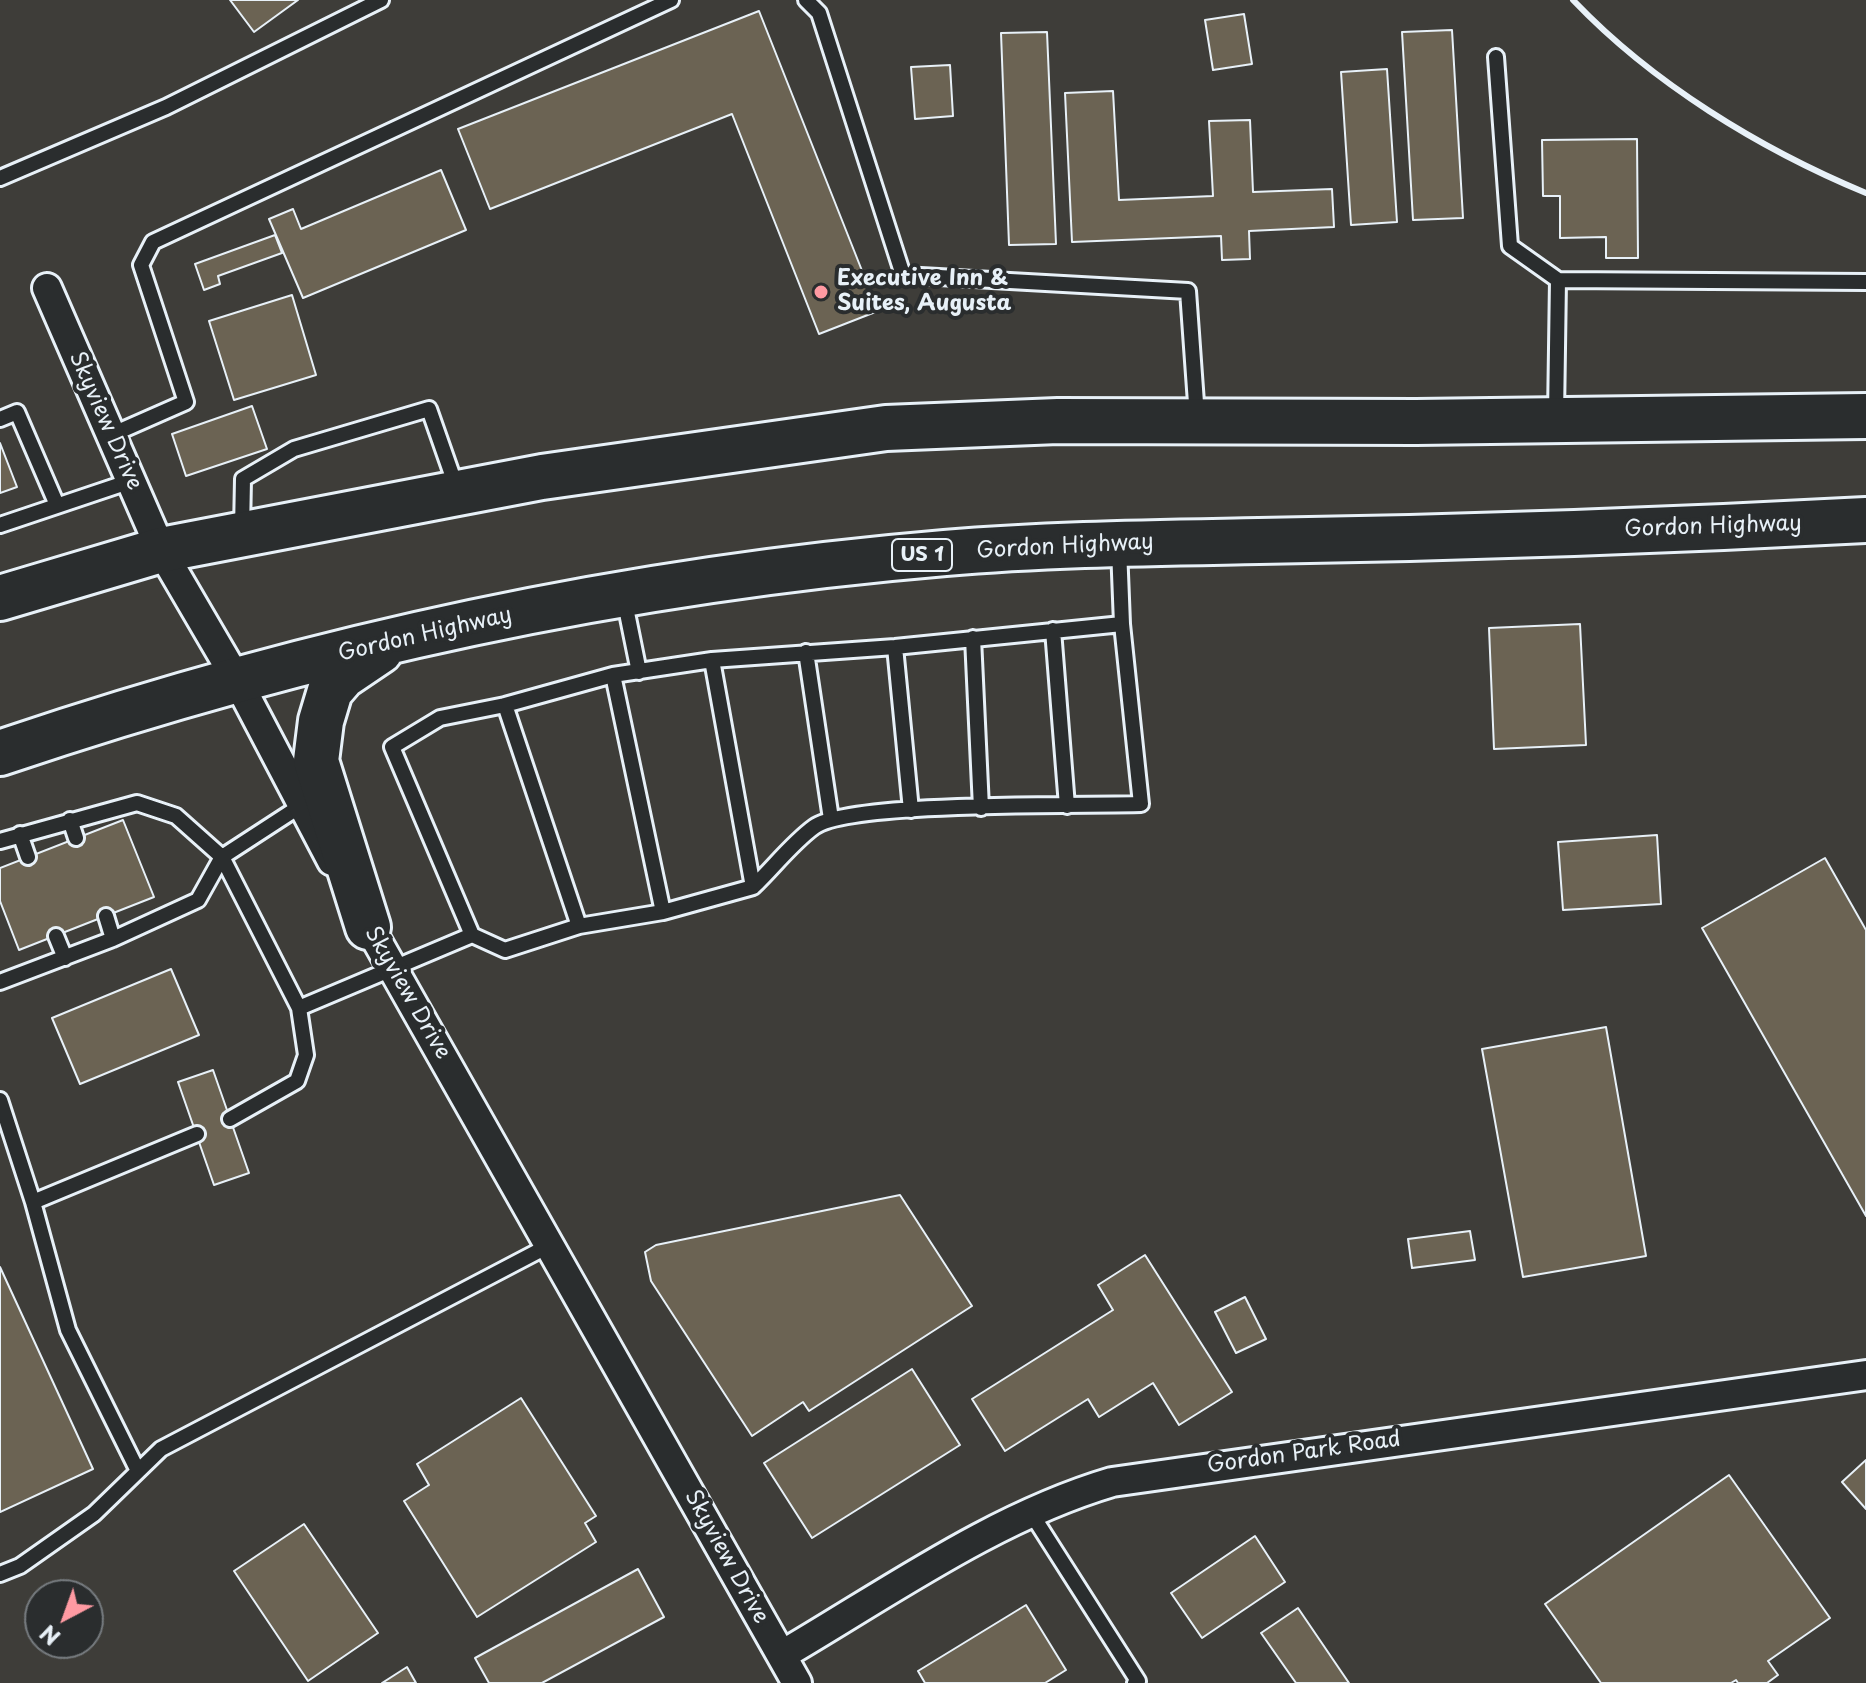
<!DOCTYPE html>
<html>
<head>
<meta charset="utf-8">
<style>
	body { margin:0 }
	#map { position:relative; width:1866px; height:1683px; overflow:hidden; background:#3e3d39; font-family:"Playpen Sans",sans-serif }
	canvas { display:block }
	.north { position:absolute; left:24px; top:1579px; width:80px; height:80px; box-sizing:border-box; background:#2a2d2e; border:2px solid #767b7f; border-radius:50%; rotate:221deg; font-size:22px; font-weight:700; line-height:32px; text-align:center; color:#e8f1f8 }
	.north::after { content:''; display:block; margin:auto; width:28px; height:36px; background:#ff9aa2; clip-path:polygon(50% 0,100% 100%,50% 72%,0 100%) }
</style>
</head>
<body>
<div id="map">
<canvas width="1866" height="1683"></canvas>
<div class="north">N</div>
</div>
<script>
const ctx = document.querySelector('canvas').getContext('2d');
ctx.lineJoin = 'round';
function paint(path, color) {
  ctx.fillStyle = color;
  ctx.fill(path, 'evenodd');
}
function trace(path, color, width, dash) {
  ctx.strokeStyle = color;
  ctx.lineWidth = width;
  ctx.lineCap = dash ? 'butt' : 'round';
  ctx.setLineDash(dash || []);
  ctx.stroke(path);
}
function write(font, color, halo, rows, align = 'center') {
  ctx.font = font + ' "Playpen Sans",sans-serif';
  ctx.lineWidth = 8;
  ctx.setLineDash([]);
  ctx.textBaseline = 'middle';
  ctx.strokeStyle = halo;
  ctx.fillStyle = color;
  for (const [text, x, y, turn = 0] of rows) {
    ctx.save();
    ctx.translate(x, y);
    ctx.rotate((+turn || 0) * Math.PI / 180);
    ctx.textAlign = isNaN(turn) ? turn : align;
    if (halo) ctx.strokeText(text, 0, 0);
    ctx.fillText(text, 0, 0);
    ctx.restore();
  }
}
const building = new Path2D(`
	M230 0H298L254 32Z
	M759 11 878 311 819 334 732 114 490 209 458 129Z
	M1244 14 1252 64 1213 70 1205 20Z
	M1452 30 1463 218 1413 220 1402 32Z
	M1047 32 1056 244 1009 245 1001 33Z
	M950 65 953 116 915 119 911 67Z
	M1387 69 1397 222 1351 225 1341 72Z
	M1113 91 1119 200 1213 196 1209 121 1250 120 1253 192 1332 189 1334 227 1249 231 1250 259 1222 260 1221 236 1072 242 1065 93Z
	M1637 139 1638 258H1606V237L1560 238V196H1543L1542 140Z
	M441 170 466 230 303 298 269 219 293 209 301 229Z
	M275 235 282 253 218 276 220 284 204 290 195 264Z
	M292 295 316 375 234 400 209 321Z
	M252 406 267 449 186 476 172 434Z
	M0 443 17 487 0 493Z
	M1580 624 1586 745 1494 749 1489 628Z
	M123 820 154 897 19 950 0 901V868Z
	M1657 835 1661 904 1563 910 1558 842Z
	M1825 858 1866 930V1216L1702 928Z
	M171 969 199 1035 80 1084 52 1018Z
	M1606 1027 1646 1256 1523 1277 1482 1049Z
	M213 1070 249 1173 214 1185 178 1082Z
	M900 1195 972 1306 809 1411 803 1402 752 1436 651 1281 645 1252 656 1245Z
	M1470 1231 1475 1260 1412 1268 1408 1239Z
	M1145 1255 1232 1392 1179 1425 1153 1383 1099 1417 1088 1399 1005 1451 972 1399 1113 1310 1098 1285Z
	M0 1267 93 1469 0 1512Z
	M1245 1297 1266 1339 1236 1353 1215 1312Z
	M912 1369 960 1445 812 1538 764 1463Z
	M521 1398 596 1516 585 1523 596 1542 477 1617 404 1501 429 1485 417 1464Z
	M1866 1460V1509L1842 1482Z
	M1729 1475 1830 1618 1768 1661 1778 1675 1767 1683H1738L1736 1680 1731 1683H1601L1545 1604Z
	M304 1524 378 1633 308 1681 234 1571Z
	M1255 1536 1285 1582 1202 1638 1171 1593Z
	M638 1569 664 1617 542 1683H489L475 1658Z
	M1026 1605 1066 1670 1045 1683H925L918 1671Z
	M1298 1608 1349 1683H1296L1261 1633Z
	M407 1667 416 1683H382Z`);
const lane = new Path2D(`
	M806 0 819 13 903 275 1188 291 1197 417
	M1496 57 1510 246 1558 280
	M0 178 166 107 381 0
	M1556 416 1558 280 1866 282
	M0 419 17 412 57 505
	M111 435 186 402 141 265 153 242 671 0
	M0 525 131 481
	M242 530 243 479 294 449 429 409 457 489
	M624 598 639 672
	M1053 630 1067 806
	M973 638 981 808
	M895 647 911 810
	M806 652 831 819
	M712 660 895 647 1122 624
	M505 705 579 926
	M70 820 76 838
	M20 834 28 857
	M0 841 137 803 176 816 222 857 299 1008 306 1055 297 1081 230 1119
	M753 887C773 868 792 843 814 827 849 801 1084 806 1141 804L1122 624 1119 548
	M106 916 113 939
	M472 935 505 950 579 926 663 912 613 675
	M56 936 65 958
	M0 982 113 939 198 900 222 857 302 805
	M299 1008 472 935 392 747 440 718 505 705 613 675 712 660 753 887 663 912
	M0 1100 33 1202 197 1134
	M33 1202 68 1330 137 1469
	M1031 1513 1138 1681 1135 1683
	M0 1574 20 1566 94 1514 161 1449 550 1245`);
const street = new Path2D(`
	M47 288 161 550 237 680 332 861
	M360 911 797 1683
	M782 1655C888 1593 994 1517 1112 1482L1866 1375`);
const highway = new Path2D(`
	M0 598 161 550 458 493 542 477 886 428 1058 421 1416 422 1866 416
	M0 753C306 649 624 580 945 553 1049 544 1154 543 1259 541 1461 538 1664 531 1866 520
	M368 927 316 761 321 721 330 691 343 676 380 651`);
const rail = new Path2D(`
	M1573 0C1652 83 1760 149 1866 193`);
const markers = [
	[821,292,8,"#ff9aa2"]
];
const shields = [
	[922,555,60]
];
const shieldNames = [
	["US 1",922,555]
];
const poiNames = [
	["Executive Inn &",837,279],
	["Suites, Augusta",837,304]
];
const streetNames = [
	["Skyview Drive",105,421,66],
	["Gordon Highway",1713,527,-2],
	["Gordon Highway",1065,547,-3],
	["Gordon Highway",425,635,-13],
	["Skyview Drive",407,993,60],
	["Gordon Park Road",1304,1453,-8],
	["Skyview Drive",726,1557,61]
];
paint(building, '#6b6353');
trace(building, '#e8f1f8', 2);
trace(lane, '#e8f1f8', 20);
trace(street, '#e8f1f8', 34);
trace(highway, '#e8f1f8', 50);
trace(lane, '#2a2d2e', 14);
trace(street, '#2a2d2e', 28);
trace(highway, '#2a2d2e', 44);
trace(rail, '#e8f1f8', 6);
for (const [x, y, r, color] of markers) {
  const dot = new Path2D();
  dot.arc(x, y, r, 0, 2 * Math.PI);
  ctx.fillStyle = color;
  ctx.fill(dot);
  trace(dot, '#2a2d2e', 3);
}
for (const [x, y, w] of shields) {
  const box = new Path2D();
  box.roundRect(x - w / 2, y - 16, w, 32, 6);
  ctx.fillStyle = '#2a2d2e';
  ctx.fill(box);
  trace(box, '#e8f1f8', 2);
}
write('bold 20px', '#e8f1f8', null, shieldNames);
write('bold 22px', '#e8f1f8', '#2a2d2e', poiNames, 'left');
write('22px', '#e8f1f8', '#2a2d2e', streetNames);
</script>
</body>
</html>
